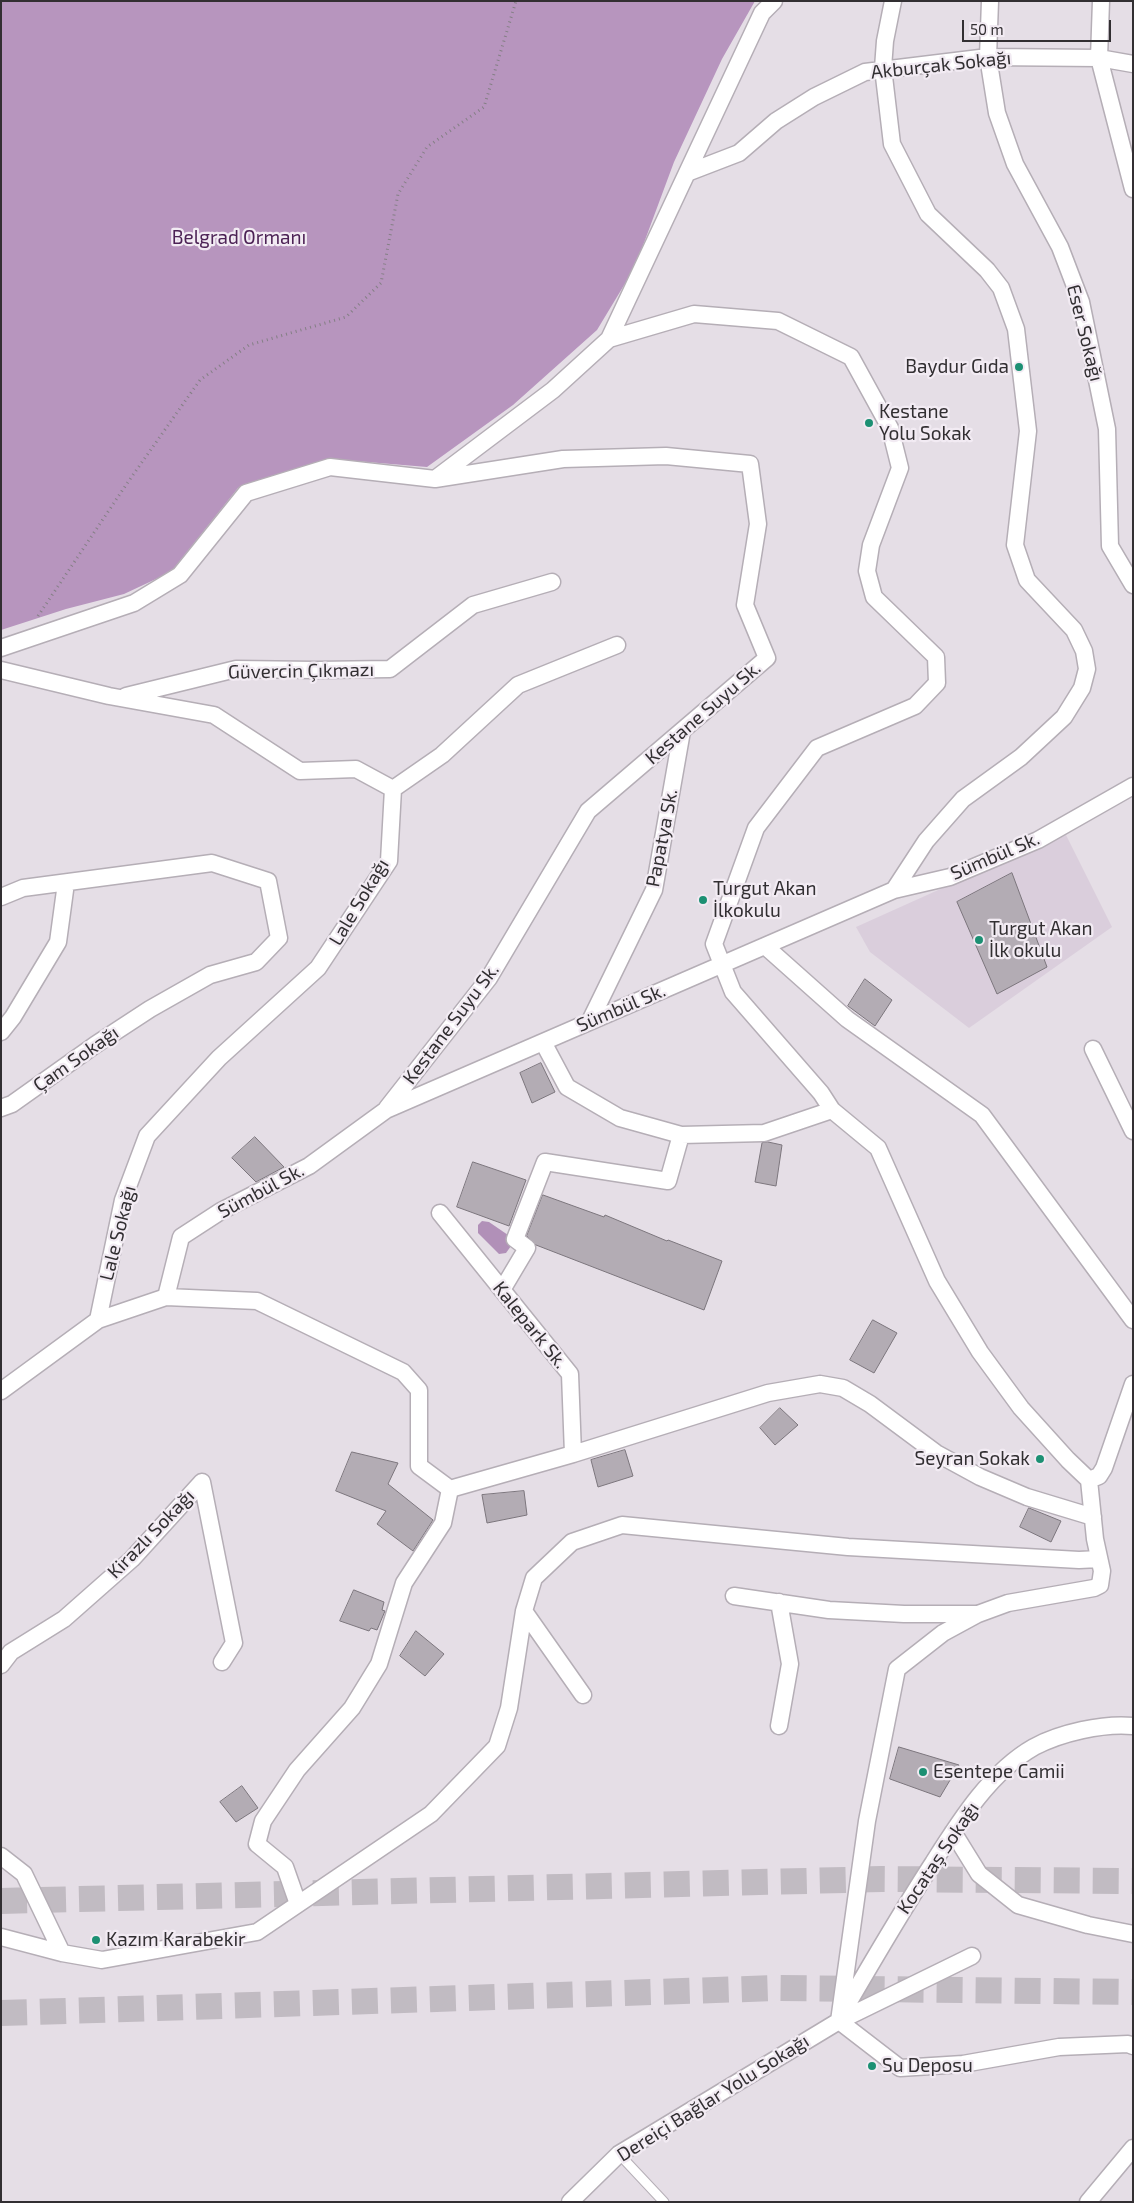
<!DOCTYPE html>
<html>
<head>
<meta charset="utf-8">
<style>
	body { margin:0 }
	#map { position:relative; width:1134px; height:2203px; overflow:hidden; background:#e5dee6; font-family:"Exo 2",sans-serif }
	canvas { display:block }
	.frame { position:absolute; inset:0; border:2px solid #322f32; pointer-events:none }
	.scale { position:absolute; left:962px; top:20px; width:149px; height:22px; box-sizing:border-box; border:2px solid #322f32; border-top:0; padding-left:6px; font-size:15px; line-height:18px; white-space:nowrap; color:#322f32; -webkit-text-stroke:4px #f2ebf3; paint-order:stroke }
</style>
</head>
<body>
<div id="map">
<canvas width="1134" height="2203"></canvas>
<div class="frame"></div>
<div class="scale">50 m</div>
</div>
<script>
const ctx = document.querySelector('canvas').getContext('2d');
ctx.lineJoin = 'round';
function paint(path, color) {
  ctx.fillStyle = color;
  ctx.fill(path, 'evenodd');
}
function trace(path, color, width, dash) {
  ctx.strokeStyle = color;
  ctx.lineWidth = width;
  ctx.lineCap = dash ? 'butt' : 'round';
  ctx.setLineDash(dash || []);
  ctx.stroke(path);
}
function write(font, color, halo, rows, align = 'center') {
  ctx.font = font + ' "Exo 2",sans-serif';
  ctx.lineWidth = 4.5;
  ctx.setLineDash([]);
  ctx.textBaseline = 'middle';
  ctx.strokeStyle = halo;
  ctx.fillStyle = color;
  for (const [text, x, y, turn = 0] of rows) {
    ctx.save();
    ctx.translate(x, y);
    ctx.rotate((+turn || 0) * Math.PI / 180);
    ctx.textAlign = isNaN(turn) ? turn : align;
    if (halo) ctx.strokeText(text, 0, 0);
    ctx.fillText(text, 0, 0);
    ctx.restore();
  }
}
const built = new Path2D(`
	M1066 835 1112 927 969 1028 870 952 856 927 996 864Z`);
const forest = new Path2D(`
	M1 1H755L722 59 674 162 635 267 597 330 513 405 427 467 331 459 238 488 171 572 124 594 66 609 1 630Z`);
const water = new Path2D(`
	M482 1221 489 1222 508 1235 511 1246 506 1253 499 1254 478 1233V1225Z`);
const building = new Path2D(`
	M1012 873 1047 967 997 994 957 902Z
	M865 979 892 1000 875 1026 848 1006Z
	M541 1063 555 1092 532 1103 520 1073Z
	M255 1137 284 1167 256 1182 232 1158Z
	M768 1142 782 1145 776 1186 755 1182 762 1143Z
	M473 1162 526 1180 509 1226 457 1207Z
	M543 1195 604 1217 605 1215 667 1241 668 1240 722 1261 704 1310 536 1245 527 1236Z
	M873 1320 897 1333 874 1373 850 1360Z
	M780 1408 798 1425 775 1445 760 1428Z
	M625 1450 633 1476 598 1487 591 1460Z
	M352 1452 398 1463 388 1484 433 1520 413 1551 377 1524 386 1511 336 1491Z
	M524 1491 527 1515 487 1523 482 1495Z
	M1029 1508 1061 1521 1051 1542 1020 1527Z
	M354 1590 384 1602 382 1610 385 1611 377 1630 371 1628 369 1631 340 1621Z
	M416 1631 444 1654 425 1676 400 1656Z
	M899 1747 959 1765 940 1797 890 1779Z
	M242 1786 258 1808 236 1822 220 1802Z`);
const primaryTunnel = new Path2D(`
	M1 1901 882 1879 1133 1881
	M1 2013 777 1988 1133 1992`);
const path = new Path2D(`
	M38 616 128 482 200 380 249 345 346 317 381 283 398 194 427 147 484 107 516 1`);
const lane = new Path2D(`
	M619 2154 664 2202`);
const street = new Path2D(`
	M893 1 885 41 883 68 892 144 928 214 987 270 1001 288 1016 329 1028 431 1015 545 1027 580 1074 630 1084 651 1087 669 1082 688 1064 717 1021 757 963 799 926 841 894 890
	M990 1 988 57 997 113 1015 164 1060 247 1081 302 1107 429 1110 546 1133 585
	M1101 1 1099 58 1133 189
	M687 173 739 153 776 121 814 97 865 72 988 57 1099 58 1133 64
	M609 339 694 314 778 321 851 357 890 428 900 468 871 545 867 571 874 597 936 657 937 683 915 706 817 748 756 828 714 944 733 992 821 1093 832 1110 878 1148 937 1281 980 1352 1021 1408 1068 1460 1089 1480
	M1 648 134 603 180 575 246 493 330 467 435 479 553 390 609 339 762 13 774 1
	M1 670 109 696 214 715 300 771 356 769 393 789 389 861 318 968 219 1058 147 1136 123 1200 98 1320
	M126 696 236 669 316 670 390 669 473 605 552 582
	M393 789 442 755 518 685 617 645
	M1 897 23 888 212 863 268 881 279 938 256 962 210 975 150 1009 95 1045 12 1104 1 1108
	M765 946 847 1019 982 1115 1133 1320
	M590 1021 654 890 682 731
	M1 1032 13 1017 58 942 66 883
	M543 1042 567 1087 620 1118 681 1135 764 1133 832 1110
	M1093 1049 1133 1131
	M387 1108 489 978 588 811 767 658 745 605 758 524 750 464 666 456 563 459 435 479
	M440 1213 570 1374 573 1454
	M502 1290 527 1248 515 1239 545 1162 668 1181 681 1135
	M166 1297 181 1237 221 1211 309 1166 386 1110 894 890 950 877 1038 840 1133 786
	M1 1391 98 1320 166 1297 257 1301 403 1372 419 1390V1466L450 1489 573 1454 768 1393 820 1384 843 1388 870 1404 936 1453 980 1477 1027 1497 1093 1517
	M1089 1480 1099 1476 1104 1468 1133 1384
	M734 1596 829 1610 904 1614H976
	M779 1602 790 1664 779 1726
	M524 1611 583 1695
	M1 1665 11 1652 64 1619 132 1559 202 1482 234 1643 222 1662
	M953 1832 979 1874 1018 1905 1088 1925 1133 1934
	M1 1856 24 1874 62 1953
	M298 1904 285 1867 257 1844 263 1821 297 1770 352 1708 379 1664 404 1583 443 1523 450 1489
	M1 1937 62 1953 102 1960 257 1932 431 1814 497 1746 509 1708 524 1611 534 1578 572 1542 622 1525 848 1547 1079 1560 1099 1559
	M843 2012C872 1962 901 1912 933 1863 959 1822 990 1772 1034 1747 1060 1733 1103 1723 1133 1726
	M839 2021 867 1821 897 1669 943 1633 978 1614 1008 1603 1094 1588 1100 1585 1102 1571 1095 1539 1089 1480
	M839 2021 900 2068 963 2064 1059 2047 1128 2044 1133 2046
	M570 2202 619 2154 839 2021 972 1956
	M1088 2202 1133 2148`);
const markers = [
	[1019,367,5,"#1c9073"],
	[869,423,5,"#1c9073"],
	[703,900,5,"#1c9073"],
	[979,940,5,"#1c9073"],
	[1040,1459,5,"#1c9073"],
	[923,1772,5,"#1c9073"],
	[96,1940,5,"#1c9073"],
	[872,2066,5,"#1c9073"]
];
const streetNames = [
	["Akburçak Sokağı",941,65,-6],
	["Eser Sokağı",1085,333,76],
	["Güvercin Çıkmazı",301,671,-1],
	["Kestane Suyu Sk.",703,713,-41],
	["Papatya Sk.",662,838,-79],
	["Sümbül Sk.",995,856,-23],
	["Lale Sokağı",359,902,-59],
	["Sümbül Sk.",621,1008,-23],
	["Kestane Suyu Sk.",451,1024,-53],
	["Çam Sokağı",76,1059,-35],
	["Sümbül Sk.",261,1191,-28],
	["Lale Sokağı",118,1233,-76],
	["Kalepark Sk.",530,1325,51],
	["Kirazlı Sokağı",151,1534,-46],
	["Kocataş Sokağı",938,1858,-56],
	["Dereiçi Bağlar Yolu Sokağı",713,2098,-32]
];
const parkNames = [
	["Belgrad Ormanı",239,238]
];
const poiNames = [
	["Baydur Gıda",1009,367,"right"],
	["Kestane",879,412],
	["Yolu Sokak",879,434],
	["Turgut Akan",713,889],
	["İlkokulu",713,911],
	["Turgut Akan",989,929],
	["İlk okulu",989,951],
	["Seyran Sokak",1030,1459,"right"],
	["Esentepe Camii",933,1772],
	["Kazım Karabekir",106,1940],
	["Su Deposu",882,2066]
];
paint(built, '#dacedc');
paint(forest, '#b795be');
paint(water, '#b190b8');
paint(building, '#b3acb4');
trace(building, '#7c767d', 1);
trace(primaryTunnel, '#c1bbc2', 26, [26, 13]);
trace(lane, '#b5aeb6', 11);
trace(street, '#b5aeb6', 19);
trace(path, '#847f85', 3, [1, 4]);
trace(lane, '#fff', 9);
trace(street, '#fff', 16);
for (const [x, y, r, color] of markers) {
  const dot = new Path2D();
  dot.arc(x, y, r, 0, 2 * Math.PI);
  ctx.fillStyle = color;
  ctx.fill(dot);
  trace(dot, '#f2ebf3', 2);
}
write('19px', '#322f32', '#f2ebf3', streetNames);
write('19px', '#4c2255', '#f2ebf3', parkNames);
write('19px', '#322f32', '#f2ebf3', poiNames, 'left');
</script>
</body>
</html>
